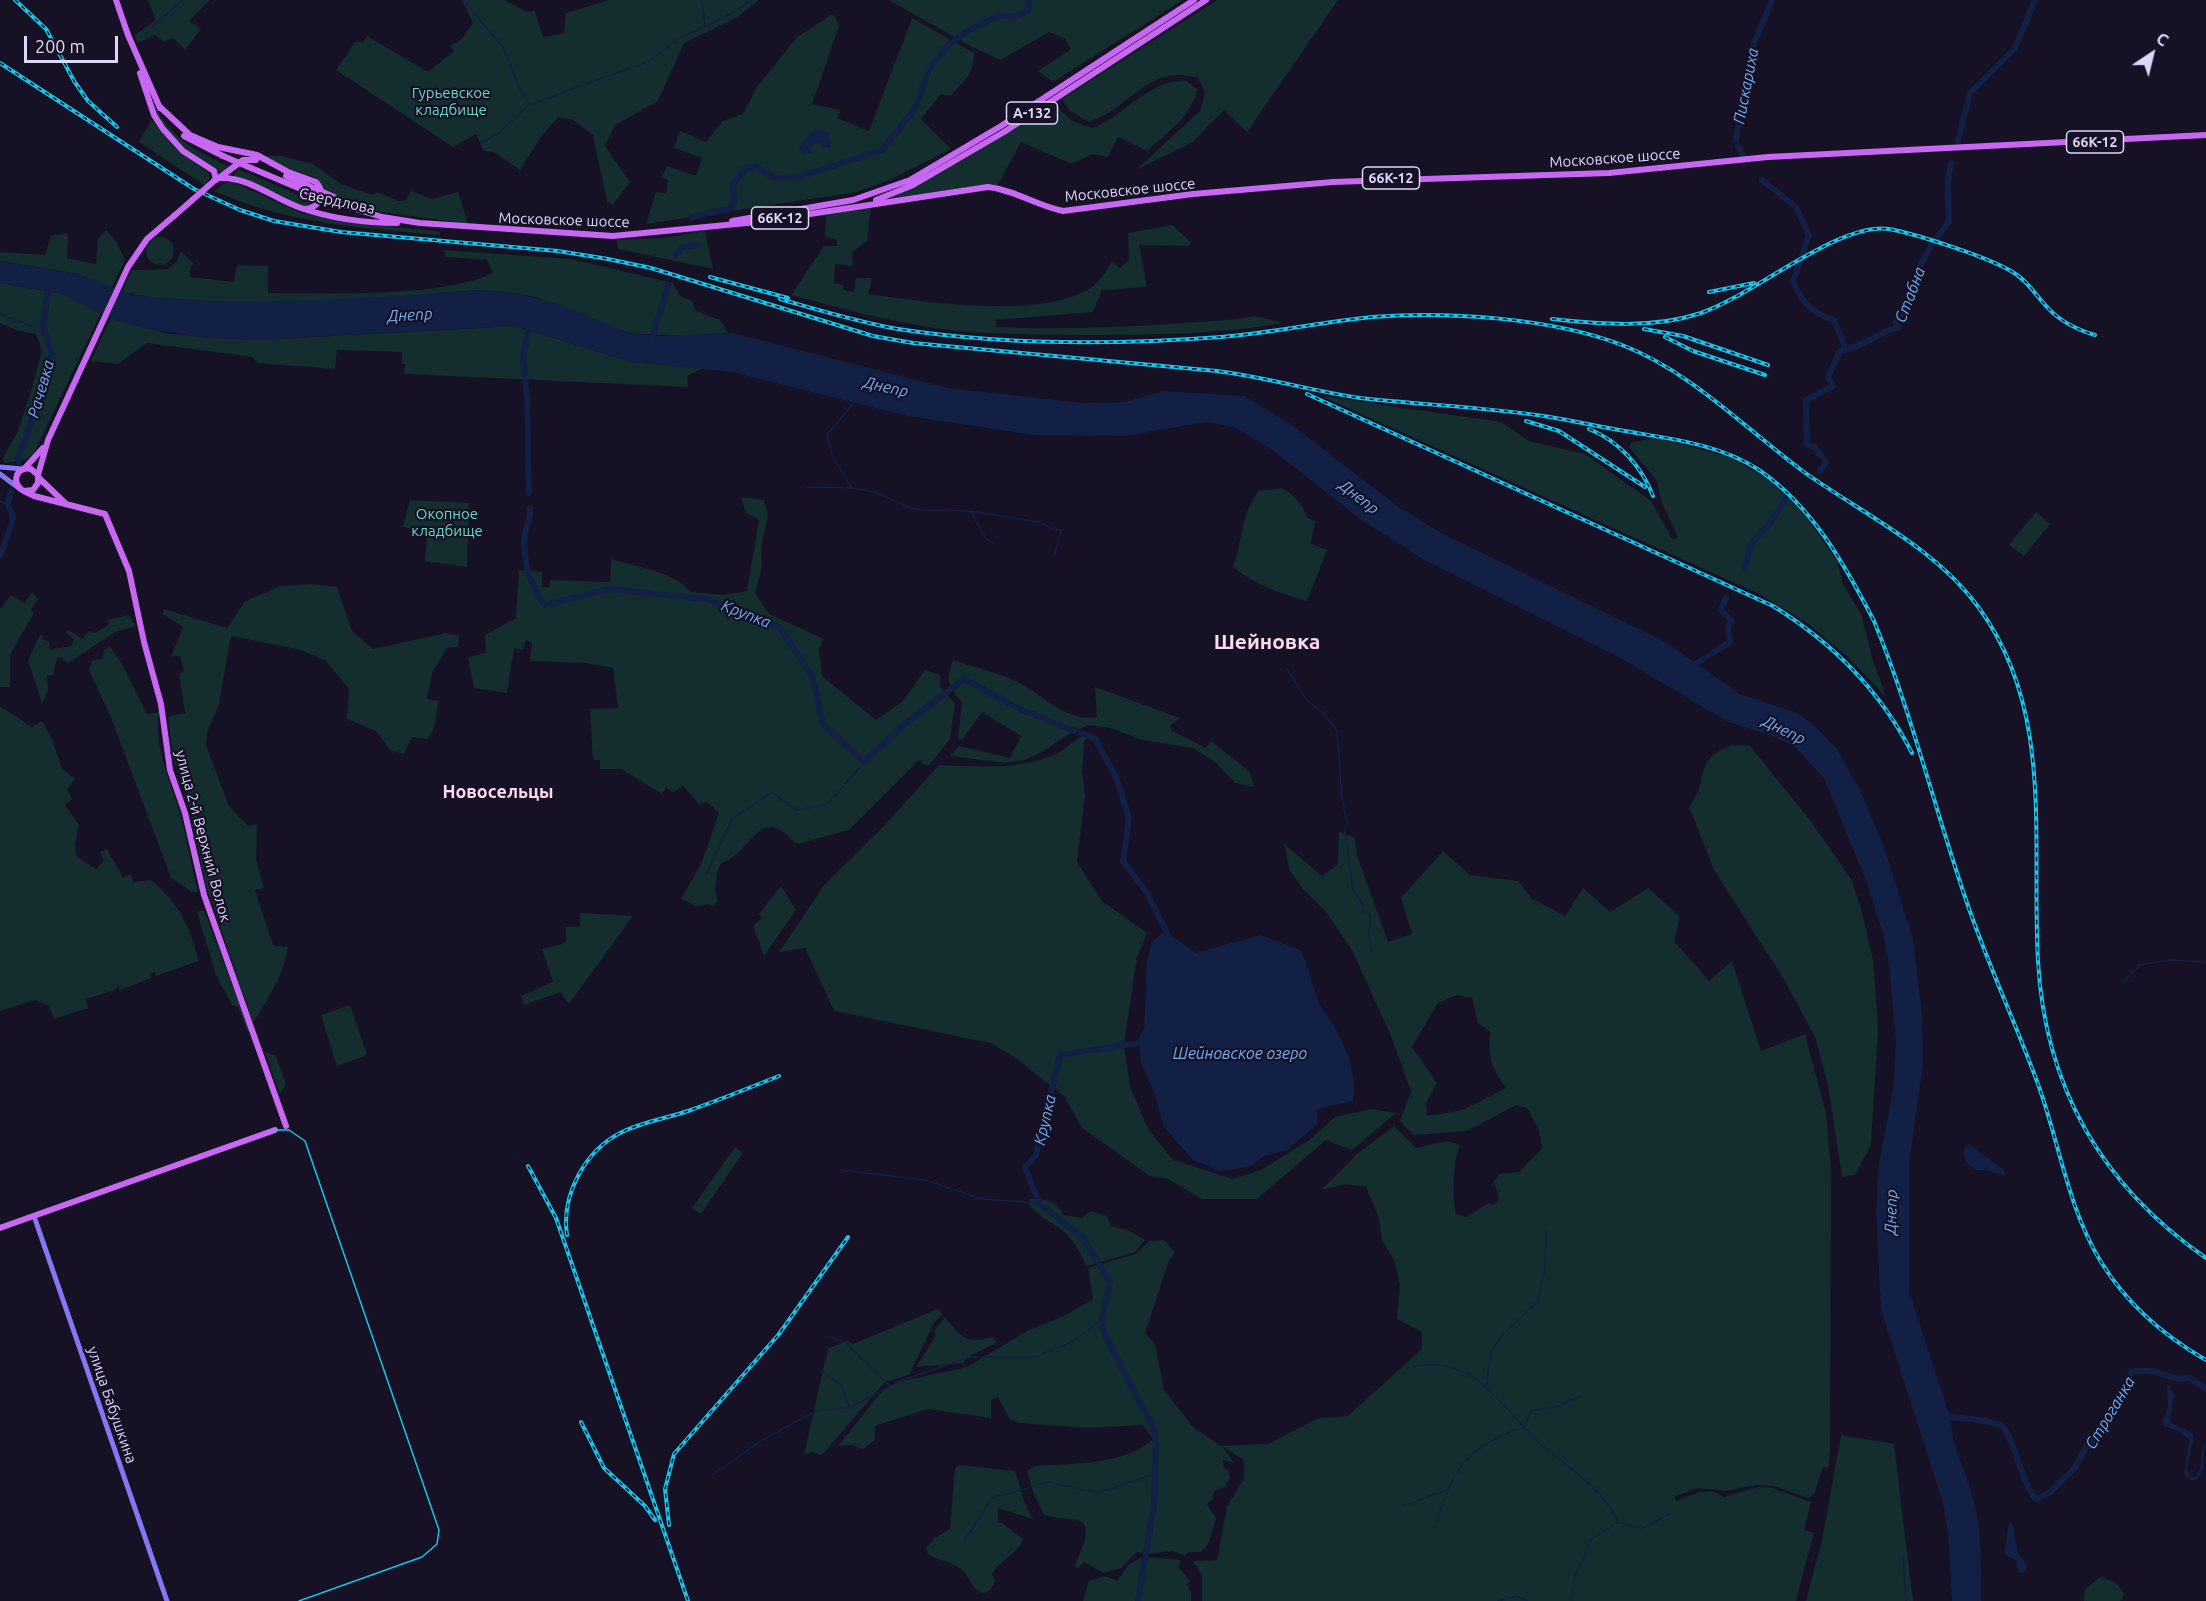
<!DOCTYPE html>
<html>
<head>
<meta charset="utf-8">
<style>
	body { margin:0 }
	#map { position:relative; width:2206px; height:1601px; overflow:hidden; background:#161124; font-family:Ubuntu,sans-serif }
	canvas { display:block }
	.north { position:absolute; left:2122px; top:24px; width:60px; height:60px; -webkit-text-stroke:4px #161124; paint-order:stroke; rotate:35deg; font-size:16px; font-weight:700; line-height:24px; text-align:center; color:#ded8fc }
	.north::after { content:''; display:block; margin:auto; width:21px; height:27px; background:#ded8fc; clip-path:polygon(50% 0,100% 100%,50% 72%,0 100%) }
	.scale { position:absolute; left:24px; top:36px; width:94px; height:27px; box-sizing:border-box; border:3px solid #ded8fc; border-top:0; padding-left:8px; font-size:18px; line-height:21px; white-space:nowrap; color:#ded8fc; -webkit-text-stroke:4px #161124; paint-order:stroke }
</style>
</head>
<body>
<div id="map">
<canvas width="2206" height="1601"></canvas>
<div class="north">С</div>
<div class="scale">200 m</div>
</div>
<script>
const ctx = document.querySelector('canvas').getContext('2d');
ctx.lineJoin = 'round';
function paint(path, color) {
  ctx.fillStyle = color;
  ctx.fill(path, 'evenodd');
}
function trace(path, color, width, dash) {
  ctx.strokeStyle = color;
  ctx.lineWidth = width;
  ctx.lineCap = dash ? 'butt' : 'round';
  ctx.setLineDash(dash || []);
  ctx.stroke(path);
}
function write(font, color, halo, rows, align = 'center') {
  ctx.font = font + ' Ubuntu,sans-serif';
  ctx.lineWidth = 4.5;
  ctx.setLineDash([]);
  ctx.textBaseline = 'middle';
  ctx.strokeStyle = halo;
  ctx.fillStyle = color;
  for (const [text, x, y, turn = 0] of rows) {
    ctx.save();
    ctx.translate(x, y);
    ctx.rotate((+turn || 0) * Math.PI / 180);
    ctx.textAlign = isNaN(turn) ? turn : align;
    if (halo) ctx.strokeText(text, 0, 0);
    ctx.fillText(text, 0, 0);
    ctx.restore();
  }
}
const green = new Path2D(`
	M148 0H210L189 21 201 29 185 50 173 38 164 42 155 35 137 43 135 35 156 20Z
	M462 0H504L527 12 535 11 543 37 564 33 566 13 609 0H759L736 18 684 43 658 101 615 125 605 146 630 182 613 205 607 202 593 135 573 120 558 117 541 137 520 170 494 152 484 151 476 134 453 147 336 70 355 42H363L367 36 428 72 454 51 450 46 461 40 473 23Z
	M889 0H1183L1053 82 1038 71 1071 49 1064 38 1049 32 1001 60 972 47Z
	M1217 0H1338L1247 132 1224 110 1193 142 1136 170 1200 111 1205 93 1198 78C1149 63 1131 108 1089 122L1070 111 1062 99Z
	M831 15 835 16 839 26 812 104 836 109 840 111 837 118 869 131 912 18 974 53C975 73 963 83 950 96L941 94 921 119 951 149 892 179 857 192 646 224 656 192 666 193 668 180 662 177 667 166 696 176 702 158 674 148 680 131 706 142 723 121 743 114 757 87 797 37Z
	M1187 81 1197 90C1192 116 1166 134 1147 151L1118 137 1108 157 1092 154 1072 164 1021 142 998 185H982L890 199 968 157 1054 104 1072 121 1092 128C1126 116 1149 78 1187 81Z
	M144 85C167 134 182 145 230 167L221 172C196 164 169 140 156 117 151 107 148 95 144 85Z
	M152 119 177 150 208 172 210 178 204 185 139 142Z
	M261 156H282L313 164 341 184 373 195 377 192 398 201 406 200 411 191 432 199 458 192 468 224 375 211 324 190 317 178 282 167Z
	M238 169 315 202 304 207 233 177Z
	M233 182 301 213 364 224 436 231 440 232V235C360 228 289 224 214 191L225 183Z
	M871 208 867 241 852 252 853 266 835 264 834 283 843 285 844 290 854 292 856 278H872L868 294C926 302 1043 320 1092 287 1100 282 1106 270 1112 262L1120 268 1129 260 1128 233 1172 225 1191 242 1189 246 1139 245 1147 287 1102 290 1093 312 996 320V327C1077 331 1159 325 1240 319L1255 316 1283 323C1215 335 1147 335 1079 335 1031 334 981 335 933 328 885 320 838 308 791 295L824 246H837V240L825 236 826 212Z
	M106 230 116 241 125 260 111 289 78 274 0 261V252L45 255 51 236 68 233 67 258 96 264 98 239Z
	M705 231 713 269 618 249 617 240 663 238Z
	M146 251a14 14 0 1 1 28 0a14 14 0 1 1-28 0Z
	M444 250 571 259 673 283 680 296 692 301 696 311 720 320 728 333 683 336 629 333 535 297 505 292 476 290 385 298 239 303 156 298 122 292 132 270 168 269 177 261 181 251 194 264 191 266 190 277 234 282 237 265 268 266V293C329 293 440 298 493 273L487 260 446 257Z
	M0 283 63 294 101 313 34 453 27 459 5 463 2 459 18 431 32 388 42 351 36 334 16 330 0 323Z
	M111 318 170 334 257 340 515 326 631 362 704 368 687 376 688 387 407 374H404L405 364H402V352L337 350 335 369 257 363 253 357 147 343 118 364 91 361Z
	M1321 396 1501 422 1529 441 1585 454 1651 501 1673 540 1678 537 1662 503 1657 481 1629 447 1632 442 1655 438 1730 457 1769 480 1799 507 1837 561 1843 584 1861 614 1872 658 1886 697 1849 658 1806 622 1757 593Z
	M1282 488C1294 494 1303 505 1307 518L1315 521 1311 544 1327 550 1307 601C1281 594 1254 584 1233 567 1243 541 1240 514 1259 491Z
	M741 497 764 500 768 514 761 548 762 567 755 593 769 614 824 639 819 649 822 676 876 720 903 701 925 670 940 675V687L955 703 950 739 929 765H924L919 760 849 830 801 843H795C759 801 752 854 721 863 716 874 713 889 718 901L712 906 709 904 695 906 681 899 702 862 719 813 707 802 699 804 683 786 674 792 666 788 662 794 622 769H600V760H593L590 709 618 708 613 668 584 663 530 661 532 643 526 640 523 650 514 648 507 693 474 688 468 657 486 653 485 635 516 618 519 570 542 572V587L549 588 550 580 610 582 611 559C638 567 672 571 691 592L724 595 747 591 759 520 746 513Z
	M410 500 469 503 467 567 425 561 428 532 403 527Z
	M2036 512 2050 524 2024 556 2009 545Z
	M311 584 337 587 352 631 373 649 446 633 459 636 458 647 447 648 432 673 427 699 439 701 434 728 428 739 412 737 404 754 391 751 376 731 347 719 349 689 326 661 301 650 231 636 219 704 208 730 206 745 229 806 248 826 257 824 256 860 264 888 255 890 273 945 288 947C284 976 268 998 253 1023L206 885 188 801 173 758 168 717 185 713 179 674 184 671 180 656 171 657 183 627 164 615 163 609 227 628 245 601 281 586Z
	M32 592 38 599 31 610 34 613 10 655V687H0V609L11 595 25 603Z
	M129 615 136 626 115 632 68 663 61 657 57 658 53 675H47L48 691 42 704 28 660 40 635 43 636 42 639 49 642 50 650 71 646 74 639 66 633 69 630 82 639 89 631 95 633 109 624 107 620Z
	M110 646 122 664 147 714 159 712C154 745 168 775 178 806 186 834 191 863 198 892H192L171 878 112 720 89 670 92 661 103 658 104 650Z
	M953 660C973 667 996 672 1016 681 1041 693 1067 723 1097 717L1095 687 1180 718 1170 726 1172 731 1206 748 1211 741 1249 771 1254 787 1235 783 1215 762 1193 748 1142 740 1110 728 1088 725 1072 732 1042 752 1025 760 1005 763 950 756 959 746 1010 758 1021 736 982 712 962 740 958 738 962 702C947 685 946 682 953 660Z
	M0 706 32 727 42 721 52 739 62 769 75 779 67 790 72 799 65 805 79 825 75 843 76 856 96 869 104 860 100 852 107 849 123 878 131 874 133 882 151 880C181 906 188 923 199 961L156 976 155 972 150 974 151 978 120 990 118 985 115 990 86 999 88 1008 54 1019 49 1006 35 1000 0 1011Z
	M1091 731 1084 742 1082 772 1085 795 1077 862 1102 901 1147 933 1137 958 1124 1044 1130 1087 1148 1129 1173 1160 1233 1179 1261 1170 1309 1140 1335 1117 1371 1109 1396 1113 1352 1150 1326 1140 1257 1199H1202L1168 1179 1150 1176 1082 1128 1064 1096 1013 1056 990 1043 834 1011 805 948 779 952 825 884 883 827 939 765C979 766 1018 771 1056 754 1067 748 1078 737 1091 731Z
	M1733 745 1750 746 1810 820 1851 879 1861 908 1873 960 1878 1029 1871 1145 1855 1175 1842 1177 1828 1085 1815 1037 1785 981 1714 870 1689 807C1711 779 1691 759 1733 745Z
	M1339 832 1355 838 1357 855 1388 942 1412 934 1401 898 1443 851 1470 875 1518 881 1531 898 1565 916 1583 888 1610 912 1648 888 1680 917 1674 941 1709 981 1732 961 1761 1051 1805 1034 1826 1114 1831 1171 1830 1451 1828 1468 1823 1467 1814 1495 1808 1498 1774 1486 1757 1485 1726 1491 1698 1488 1674 1497 1676 1501 1700 1492 1712 1491 1725 1497 1758 1487 1772 1488 1811 1502 1804 1530 1814 1533 1796 1601H1202V1575L1193 1561 1217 1560 1227 1506 1244 1479V1460L1223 1447 1234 1463 1223 1460 1224 1468 1228 1470 1230 1477 1225 1487 1214 1491 1213 1499 1207 1504 1216 1518 1209 1543 1201 1552H1189L1184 1556 1173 1551 1148 1554 1137 1552 1121 1568 1103 1573 1084 1562 1078 1568 1075 1567C1077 1557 1097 1524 1077 1520 1066 1519 1055 1518 1044 1515L1033 1492 1027 1471 1035 1466C1074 1463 1123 1466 1153 1439L1143 1425 1088 1428 1019 1423 1009 1418 998 1397 991 1400V1418L928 1409 875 1426V1440L863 1449 852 1445 838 1446 882 1391 894 1383 967 1367 1029 1330 1064 1316 1093 1299 1088 1268 1136 1254 1149 1241 1164 1240 1175 1252 1169 1260 1145 1333 1155 1344 1164 1390 1194 1428 1221 1446 1268 1444 1319 1418 1348 1416 1422 1349V1332L1397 1319 1400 1285 1394 1260 1382 1240 1379 1218 1366 1187 1346 1184 1321 1190 1357 1154 1394 1126 1416 1148 1447 1141 1460 1145C1453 1160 1452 1198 1456 1214L1466 1217 1489 1203 1494 1205 1499 1199 1494 1181 1500 1174 1519 1172 1542 1148 1539 1131 1527 1108 1516 1105 1467 1131 1413 1135 1400 1121 1411 1091 1391 1036 1352 950 1326 912 1303 889 1290 871 1284 844 1322 876 1338 864ZM1457 995 1472 998 1478 1023 1490 1032C1488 1059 1491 1066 1506 1088L1463 1110 1427 1116 1426 1103 1437 1083 1412 1047 1438 1003Z
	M781 886 796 910 764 956 753 926 762 918 759 914Z
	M204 910 250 1032 247 1031 238 1007 232 1005 216 975 197 912Z
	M580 913 633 916 569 1004 561 992 524 1005 521 996 553 982 542 949 566 943V927L580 926Z
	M350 1005 367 1055 337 1066 321 1015Z
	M265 1052 276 1056 286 1084 280 1094Z
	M735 1147 743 1153 701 1214 692 1208Z
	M1029 1199C1045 1199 1057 1200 1063 1215L1082 1218 1091 1211 1107 1216 1111 1226 1128 1230 1145 1240 1135 1252 1087 1266C1079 1252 1072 1236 1058 1227 1044 1218 1039 1217 1028 1203Z
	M937 1309 943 1314 934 1323 909 1375 885 1382 822 1455 811 1452 804 1455 828 1348 848 1341 853 1344Z
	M945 1317C960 1338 968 1344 993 1337L997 1343 971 1355 963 1363 916 1367 936 1335 934 1331Z
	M1841 1435 1894 1444 1913 1601H1806L1822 1540Z
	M959 1465 1015 1471 1025 1504 1033 1519 998 1508V1523H1002L1023 1539C1019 1553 1000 1560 992 1574L995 1581 990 1590 984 1593C971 1591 971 1578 962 1570 952 1560 939 1562 928 1554L926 1548 935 1538 950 1529 955 1468Z
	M1143 1557 1181 1560 1178 1567 1190 1581 1187 1584 1191 1592V1601H1083L1089 1581 1105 1576 1117 1581 1129 1564Z
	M2100 1577C2112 1580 2119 1583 2124 1595L2120 1601H2084L2085 1589Z`);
const water = new Path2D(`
	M820 129 829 134 831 147H823L818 141 811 148V154L807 152 804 156 799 149C804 140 809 131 820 129Z
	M0 261 78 274 132 295 201 301 278 302 423 295 476 290 518 293 560 305 629 333 658 336 733 333 948 388 1082 403 1126 402 1162 391 1245 396 1292 425 1400 508 1445 535 1664 641 1740 694 1798 713 1816 727 1837 749 1861 792 1884 847 1913 939 1922 1014 1923 1064 1909 1164V1291L1950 1417C1951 1447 1968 1474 1974 1503 1982 1534 1981 1569 1981 1601H1952L1948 1534 1943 1503 1881 1310 1876 1212 1879 1164 1893 1090 1896 1042 1889 964 1883 934 1867 883 1824 778 1794 746 1770 735 1728 722 1619 657 1423 559 1363 521 1271 449 1234 427 1207 422 1125 436 1035 435 907 416 731 372 631 362 515 326 257 340 206 338 142 328 113 319 63 294 0 283Z
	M1165 931 1196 953 1261 935 1300 950C1309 967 1311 980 1317 998 1320 1008 1329 1017 1334 1026 1346 1048 1359 1077 1353 1101L1317 1109V1124L1288 1150 1264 1156 1250 1167 1220 1171 1193 1160 1164 1127 1154 1092 1141 1064 1139 1039 1144 1029 1147 960 1152 942Z
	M1969 1144 2004 1170 2005 1176 1986 1170H1976C1967 1163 1962 1159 1964 1147Z
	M2167 1385 2171 1386 2174 1395 2170 1420C2175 1428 2187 1427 2194 1436L2187 1469 2190 1476 2195 1477C2206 1464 2197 1454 2206 1443 2206 1447 2204 1449 2204 1453 2203 1465 2206 1470 2196 1480H2190L2184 1474 2189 1439 2179 1432 2164 1426 2163 1421 2168 1408Z
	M2012 1522 2017 1550 2027 1566 2023 1574 2018 1572 2016 1560 2004 1554 2009 1523Z`);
const stream = new Path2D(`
	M466 0V4L503 47 520 89 529 105
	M702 0 705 26
	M145 34 182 0
	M482 143 500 132 529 105 649 61 680 38 720 20 753 0
	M0 314 32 326H43
	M807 487C831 488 854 486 877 493 891 498 901 506 916 509 935 512 952 508 971 512L986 539 994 543
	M852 488 832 456 827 435 855 401
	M0 501 8 505
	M970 511 1039 522 1054 530H1061L1055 554
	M1287 669 1306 699 1324 714 1337 731 1342 799 1347 822 1345 831 1353 890 1364 906 1363 910 1370 915 1369 936 1372 952
	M707 873 732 819 772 792 796 810 827 805 864 762
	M2122 984 2140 965 2170 960 2206 962
	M840 1170 925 1180 982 1199 1039 1203
	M830 1337 846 1343 889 1385
	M1406 1368C1428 1363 1443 1363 1464 1372 1493 1386 1520 1427 1545 1448 1572 1470 1603 1489 1618 1522L1643 1528 1669 1514
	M818 1369 841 1385 849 1408
	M1486 1388 1491 1351 1504 1333 1538 1301 1545 1270 1546 1231
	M712 1475 764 1439 818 1410 849 1408 900 1381 970 1357H1036L1073 1341 1102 1320
	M1403 1506 1444 1491
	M1437 1522C1453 1465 1468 1448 1524 1427L1531 1411 1559 1406 1580 1396
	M964 1541 992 1498 1049 1482 1098 1493 1154 1474
	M1903 1555 1906 1601
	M1498 1601 1517 1596 1527 1601
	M1571 1601 1575 1576 1591 1540 1618 1522`);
const river = new Path2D(`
	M1736 140 1753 46 1772 0
	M1958 141 1970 93 2015 48 2035 0
	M1738 146 1743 155
	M1762 180 1796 207 1809 235 1793 282C1804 304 1810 312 1834 320L1846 350
	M692 217 729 209 734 202 733 184 746 168 756 167 776 178 798 177 882 150 915 109 929 69 948 45 969 30 1000 15 1014 17 1028 11 1029 0
	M676 255 683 247 697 245
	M651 342 668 285
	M19 462 18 457C34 424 37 388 52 355L43 326 49 285
	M1820 471 1826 462 1815 448 1807 444 1806 400 1833 386 1828 377 1840 351C1863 348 1883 329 1898 328L1896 322 1910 300 1921 264 1933 242 1949 222 1948 181 1951 163
	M529 493 527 397 523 357 530 324
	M530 508C531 524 526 523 525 534 522 559 530 585 545 605L609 589 706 599 779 627 812 675 823 724 864 762 905 724 947 692
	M0 556 12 523 13 516 8 505 11 491
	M1744 569 1751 544 1770 523 1786 499
	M1696 670 1697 663 1730 642 1728 626 1732 621 1721 610 1726 597
	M951 689 964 679 1020 709 1075 731
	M1081 733 1095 739 1116 777 1129 818 1123 861 1147 893 1169 937
	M1942 1416C1956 1418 1994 1419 2003 1427 2014 1438 2025 1494 2037 1499L2049 1493 2074 1469 2085 1449 2110 1419 2131 1372C2159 1366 2168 1382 2190 1378L2206 1389
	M1138 1601 1154 1506 1156 1445 1153 1428 1105 1335 1102 1320 1110 1282 1083 1238 1039 1203 1025 1167 1036 1155 1060 1055 1147 1042`);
const secondary = new Path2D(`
	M0 467 23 469
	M0 474 20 489
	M34 1216 167 1601`);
const primary = new Path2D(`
	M116 0 128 35 160 108
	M140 73 154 115 163 129 183 151 214 171 216 180
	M160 107 190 135 218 147 257 155 288 172 316 182C327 195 319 208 304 209
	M184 136 223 156
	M251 168 308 192
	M286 176 311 187
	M219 178C248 176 274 199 301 208 330 218 366 223 397 223
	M219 178 243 160H256
	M876 200 913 185 1004 132 1206 0
	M332 202 382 217 420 223 613 236 757 222 988 187C1015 190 1037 206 1063 211L1193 194 1333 182 1609 173 1768 157 2206 135
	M732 221 853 200 910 180 1001 126 1194 0
	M24 469 43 448
	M38 475 48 440 128 267 147 239 174 216
	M39 478 65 503
	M24 491 33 490 38 483V475L31 469C22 467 16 472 16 481 18 490 26 492 34 496L105 514 129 571 144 642 161 704 170 770 185 813 204 895 286 1126
	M0 1228 275 1130`);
const tram = new Path2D(`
	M275 1130H289L305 1141 439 1530 437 1544 422 1557 299 1601`);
const rail = new Path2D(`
	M15 0 46 29 74 81 88 101 117 127
	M0 63 194 189 240 210 274 221 341 232 558 251 608 259 651 268 873 336 913 343 1217 371C1265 377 1312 391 1360 398 1423 405 1487 407 1550 417 1575 421 1600 427 1625 431 1671 439 1720 444 1759 470 1812 506 1845 565 1874 621 1910 708 1934 806 1965 897 1986 961 2016 1023 2039 1087 2060 1146 2068 1208 2101 1262 2127 1304 2164 1336 2206 1360
	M710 277 788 298
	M1709 292 1754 283
	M780 299C819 310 858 322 898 329 1003 345 1115 345 1221 337 1272 333 1321 322 1372 317 1447 311 1552 318 1622 345 1690 371 1746 429 1804 472 1863 514 1936 548 1979 608 2055 712 2031 841 2038 961 2045 1088 2102 1186 2206 1258
	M1552 319C1601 324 1653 329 1701 313 1754 295 1838 222 1889 229 1916 234 1996 259 2017 275 2030 284 2037 297 2048 308 2060 321 2078 330 2095 335
	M1644 329 1683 336 1768 365
	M1665 337 1693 351 1765 375
	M1307 394 1773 606C1833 643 1880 690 1912 753
	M1526 421 1559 431 1645 487
	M1589 429C1619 441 1642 467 1653 496
	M528 1166 556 1218 688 1601
	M567 1235C561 1195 585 1150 622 1132 643 1122 667 1118 688 1111 719 1100 749 1088 779 1076
	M581 1422 604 1468 645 1506 655 1520
	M669 1525 665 1489 674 1454 779 1334 848 1237`);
const primaryBridge = new Path2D(`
	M223 156 251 168
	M311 187 334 197
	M308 192 332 202
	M174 216 214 181`);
const shields = [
	[1032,113,51],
	[2095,142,57],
	[1391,178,57],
	[780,218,57]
];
const shieldNames = [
	["А-132",1032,113],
	["66К-12",2095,142],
	["66К-12",1391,178],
	["66К-12",780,218]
];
const parkNames = [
	["Гурьевское",451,93],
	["кладбище",451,110],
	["Окопное",447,514],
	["кладбище",447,531]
];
const streetNames = [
	["Московское шоссе",1615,158,-4],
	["Московское шоссе",1130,190,-6],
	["Свердлова",337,201,12],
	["Московское шоссе",564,220,2],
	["улица 2-й Верхний Волок",203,836,75],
	["улица Бабушкина",112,1405,71]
];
const waterNames = [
	["Пискариха",1746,86,-79],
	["Стабна",1910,295,-69],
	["Днепр",410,315,-3],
	["Днепр",886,387,13],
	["Рачевка",41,389,-74],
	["Днепр",1359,497,38],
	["Крупка",746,614,21],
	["Днепр",1784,730,26],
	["Шейновское озеро",1240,1054],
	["Крупка",1045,1120,-77],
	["Днепр",1891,1212,-88],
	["Строганка",2110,1413,-59]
];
const quarterNames = [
	["Новосельцы",498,792]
];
const districtNames = [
	["Шейновка",1267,642]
];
paint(green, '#142d2e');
paint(water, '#112044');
trace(stream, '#112044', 1.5);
trace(river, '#112044', 6);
trace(secondary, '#8377f3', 5);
trace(primary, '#c868f2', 6);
trace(tram, '#15c6eb', 1.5);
trace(rail, '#15c6eb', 4);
trace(rail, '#161124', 1.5, [4.5]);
trace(primaryBridge, '#c868f2', 6);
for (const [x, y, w] of shields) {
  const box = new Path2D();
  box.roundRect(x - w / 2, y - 11, w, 22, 4.5);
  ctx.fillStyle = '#161124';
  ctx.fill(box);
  trace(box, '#ded8fc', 1.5);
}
write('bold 14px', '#ded8fc', null, shieldNames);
write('15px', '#6ad6c2', '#161124', parkNames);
write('15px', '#ded8fc', '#161124', streetNames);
write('italic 16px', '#6facf2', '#161124', waterNames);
write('bold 18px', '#fcdaed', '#161124', quarterNames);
write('bold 21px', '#fcdaed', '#161124', districtNames);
</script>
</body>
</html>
